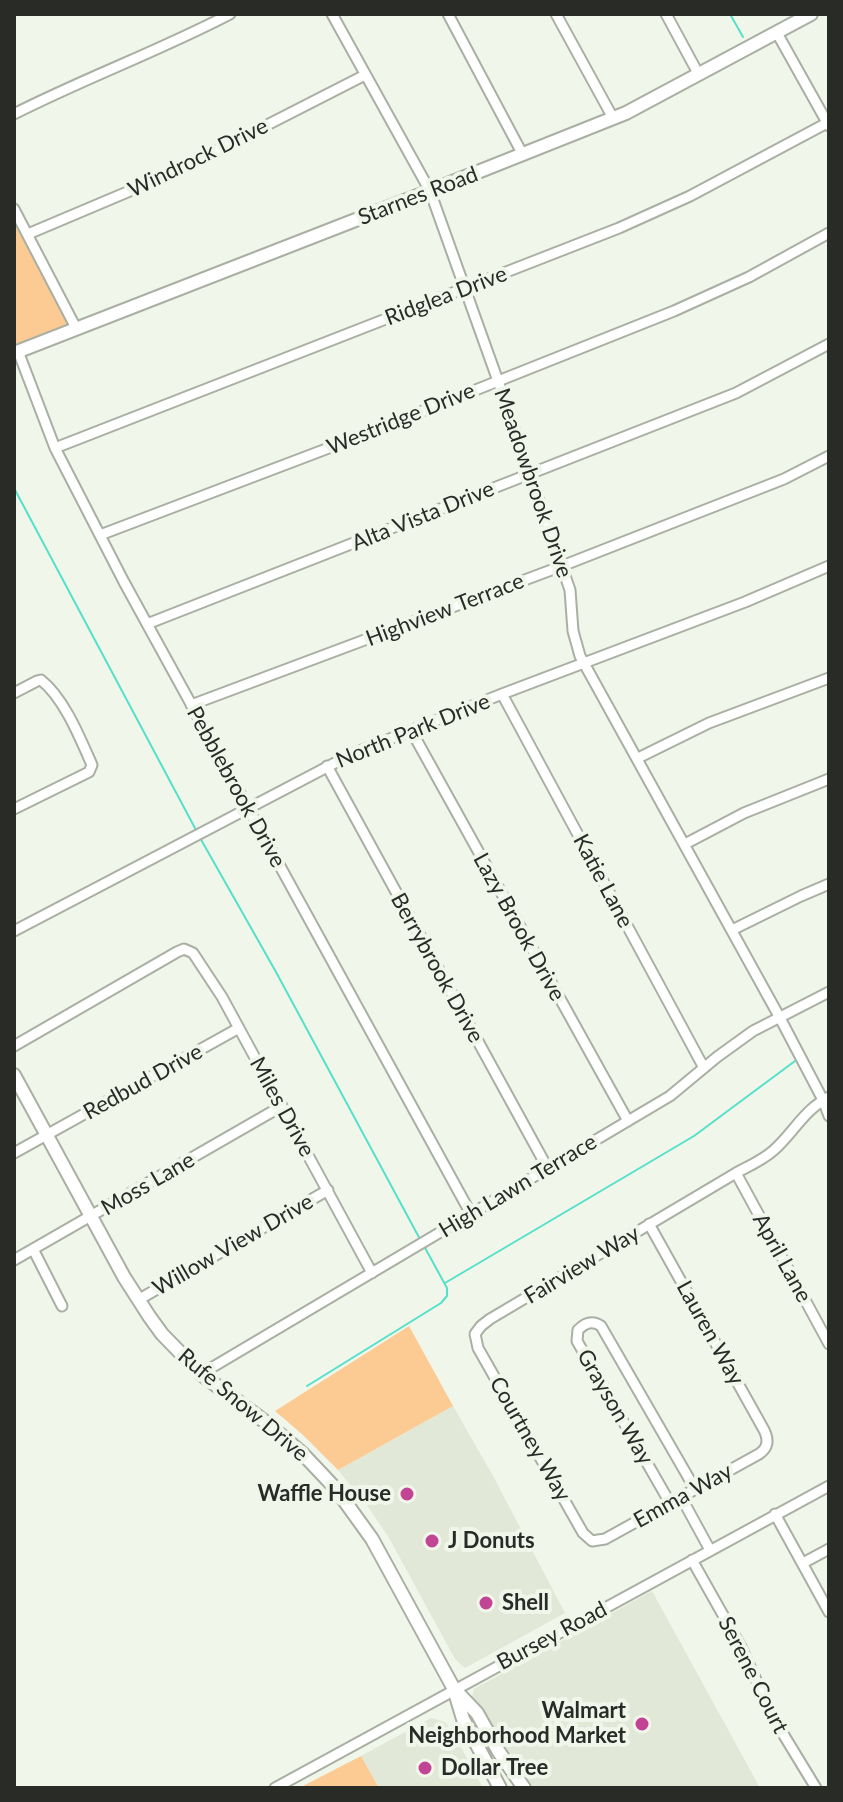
<!DOCTYPE html>
<html>
<head>
<meta charset="utf-8">
<style>
	body { margin:0 }
	#map { position:relative; width:843px; height:1802px; overflow:hidden; background:#f1f6ea; font-family:Lato,sans-serif }
	canvas { display:block }
	.frame { position:absolute; inset:0; border:16px solid #292b27; pointer-events:none }
</style>
</head>
<body>
<div id="map">
<canvas width="843" height="1802"></canvas>
<div class="frame"></div>
</div>
<script>
const ctx = document.querySelector('canvas').getContext('2d');
ctx.lineJoin = 'round';
function paint(path, color) {
  ctx.fillStyle = color;
  ctx.fill(path, 'evenodd');
}
function trace(path, color, width, dash) {
  ctx.strokeStyle = color;
  ctx.lineWidth = width;
  ctx.lineCap = dash ? 'butt' : 'round';
  ctx.setLineDash(dash || []);
  ctx.stroke(path);
}
function write(font, color, halo, rows, align = 'center') {
  ctx.font = font + ' Lato,sans-serif';
  ctx.lineWidth = 8;
  ctx.setLineDash([]);
  ctx.textBaseline = 'middle';
  ctx.strokeStyle = halo;
  ctx.fillStyle = color;
  for (const [text, x, y, turn = 0] of rows) {
    ctx.save();
    ctx.translate(x, y);
    ctx.rotate((+turn || 0) * Math.PI / 180);
    ctx.textAlign = isNaN(turn) ? turn : align;
    if (halo) ctx.strokeText(text, 0, 0);
    ctx.fillText(text, 0, 0);
    ctx.restore();
  }
}
const built = new Path2D(`
	M453 1406 493 1476 565 1613 465 1668 455 1659 389 1538 369 1508 338 1470Z
	M652 1591 760 1788H528L477 1707 472 1697 474 1689Z
	M431 1718 445 1722 454 1734 483 1788H379L361 1756Z`);
const green = new Path2D(`
	M14 223 69 323 14 346Z
	M409 1326 453 1406 338 1470 303 1435 275 1411Z
	M361 1756 379 1788H299Z`);
const stream = new Path2D(`
	M730 14 743 37
	M14 488 196 830
	M199 836 276 972 421 1241
	M445 1283 694 1136 795 1061
	M307 1386 441 1303 447 1296V1288L424 1246`);
const minor = new Path2D(`
	M332 14 430 191 498 381 570 590 573 631 580 656 780 1018 823 1100 829 1116
	M448 14 523 155
	M556 14 613 118
	M666 14 699 75
	M777 33 829 126
	M14 114C85 78 159 51 230 14
	M14 209 76 328
	M28 234 177 171 365 75
	M18 351 55 448 124 582 471 1214
	M55 448 619 228 690 196 827 123
	M100 535 355 438 674 311 749 277 829 233
	M147 624 736 393 829 344
	M14 693 37 681 41 680C64 698 80 738 92 765L89 772 14 809
	M502 694 704 1068
	M191 705 562 566 784 479 829 456
	M412 732 628 1121
	M638 758 709 723 829 678
	M327 766 548 1169
	M685 844 744 813 829 779
	M732 930 801 896 829 884
	M14 931 352 754 502 694 745 602 829 566
	M14 1046 177 952 184 949 193 953 222 997 372 1273
	M14 1153 239 1028
	M736 1173 829 1344
	M649 1224 764 1430C769 1440 768 1448 759 1454L605 1539 592 1541 583 1533 478 1348 475 1334 481 1326 490 1319 736 1173C749 1166 763 1160 774 1150 793 1133 805 1109 829 1097
	M33 1249 62 1306
	M14 1260 282 1106
	M138 1300 328 1190
	M201 1374 670 1096 717 1057 753 1031 829 992
	M681 1497 710 1550
	M670 1503 577 1341 578 1330C585 1323 592 1320 601 1326L695 1489
	M775 1514 829 1612
	M692 1560 741 1647 774 1719 816 1788
	M803 1563 829 1549
	M275 1788 829 1486`);
const major = new Path2D(`
	M14 353 430 191 626 113 811 14
	M14 1075 124 1277 149 1316 162 1334 201 1374 268 1424 302 1453 336 1489 372 1539 454 1689 463 1719 500 1788
	M458 1693 477 1713 499 1752 524 1788`);
const markers = [
	[407,1494,8,"#c24595"],
	[432,1541,8,"#c24595"],
	[486,1603,8,"#c24595"],
	[642,1724,8,"#c24595"],
	[425,1768,8,"#c24595"]
];
const streetNames = [
	["Windrock Drive",198,158,-26],
	["Starnes Road",418,196,-21],
	["Ridglea Drive",446,296,-21],
	["Westridge Drive",401,419,-22],
	["Meadowbrook Drive",533,483,71],
	["Alta Vista Drive",423,516,-22],
	["Highview Terrace",445,610,-21],
	["North Park Drive",413,731,-22],
	["Pebblebrook Drive",236,787,61],
	["Katie Lane",603,881,62],
	["Lazy Brook Drive",519,927,61],
	["Berrybrook Drive",437,968,61],
	["Redbud Drive",143,1082,-29],
	["Miles Drive",282,1107,61],
	["Moss Lane",148,1184,-30],
	["High Lawn Terrace",518,1186,-31],
	["Willow View Drive",233,1245,-30],
	["April Lane",782,1258,61],
	["Fairview Way",582,1265,-31],
	["Lauren Way",710,1333,61],
	["Rufe Snow Drive",243,1405,40],
	["Grayson Way",615,1407,60],
	["Courtney Way",530,1439,60],
	["Emma Way",683,1496,-29],
	["Bursey Road",552,1636,-28],
	["Serene Court",753,1675,63]
];
const poiNames = [
	["Waffle House",391,1494,"right"],
	["J Donuts",448,1541],
	["Shell",502,1603],
	["Walmart",626,1711,"right"],
	["Neighborhood Market",626,1736,"right"],
	["Dollar Tree",441,1768]
];
paint(built, '#e1e8d7');
paint(green, '#fcca93');
trace(stream, '#54e0ca', 2);
trace(minor, '#aaafa4', 13);
trace(major, '#aaafa4', 16);
trace(minor, '#fff', 9);
trace(major, '#fff', 12);
for (const [x, y, r, color] of markers) {
  const dot = new Path2D();
  dot.arc(x, y, r, 0, 2 * Math.PI);
  ctx.fillStyle = color;
  ctx.fill(dot);
  trace(dot, '#f1f6ea', 3);
}
write('22px', '#292b27', '#f1f6ea', streetNames);
write('bold 22px', '#292b27', '#f1f6ea', poiNames, 'left');
</script>
</body>
</html>
